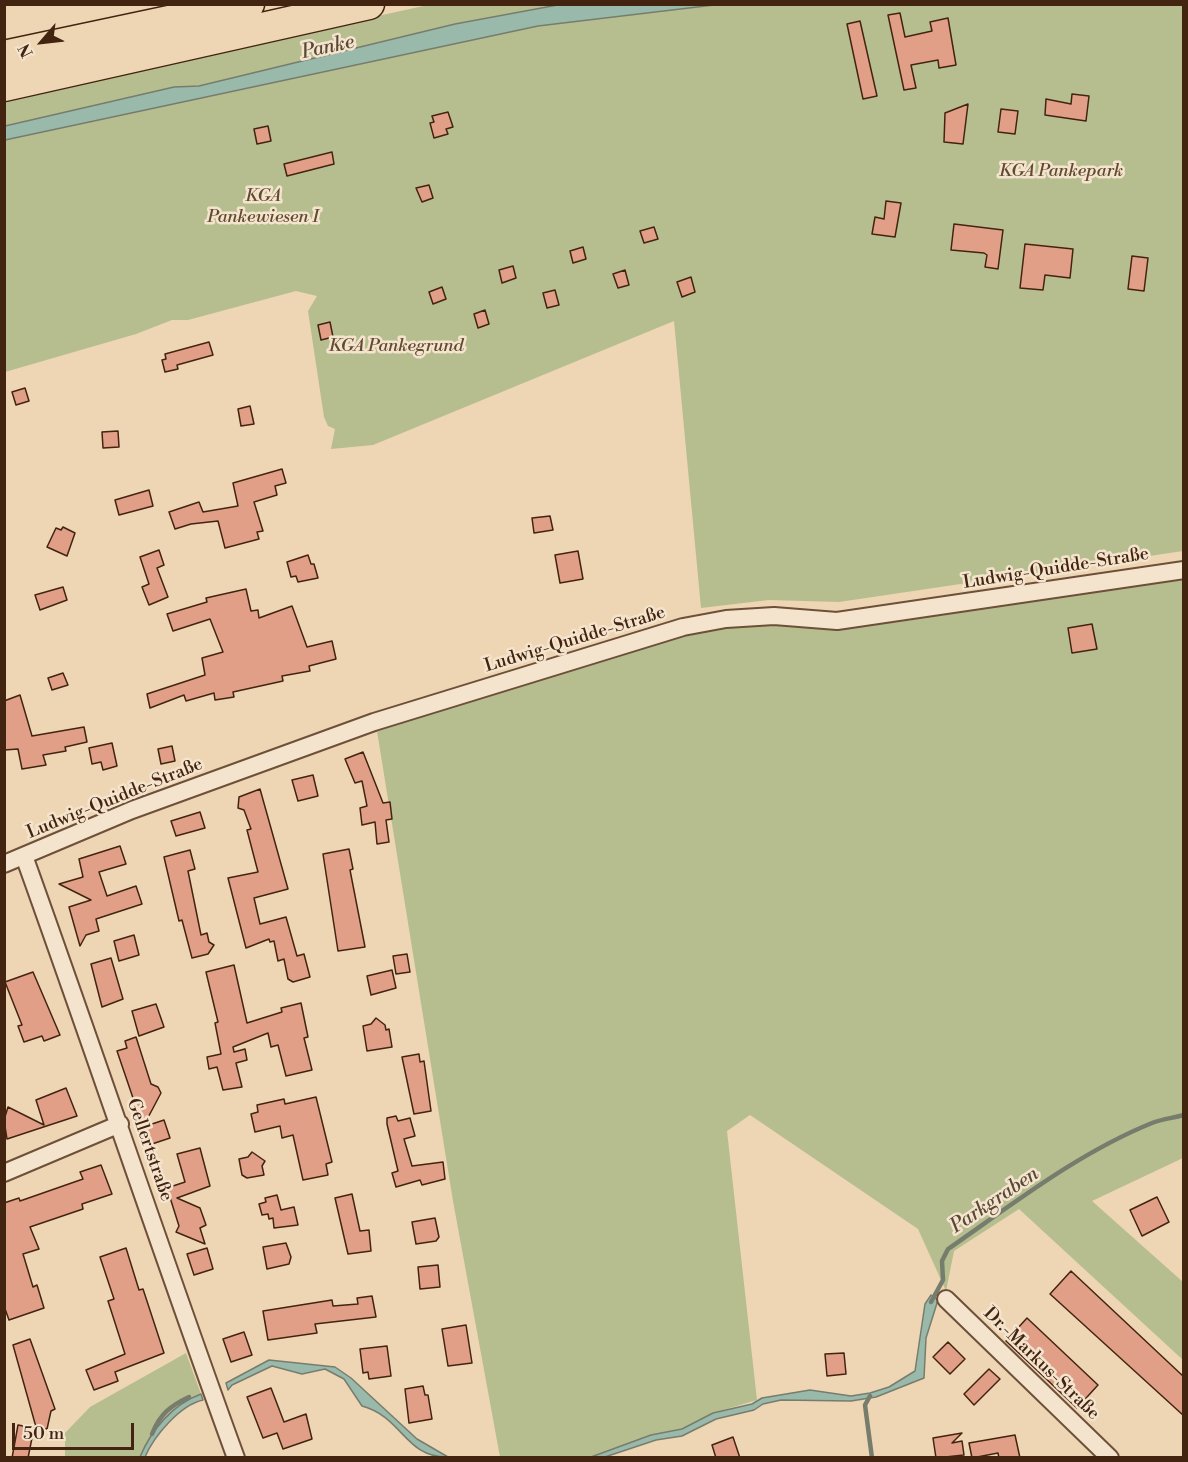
<!DOCTYPE html>
<html>
<head>
<meta charset="utf-8">
<style>
	body { margin:0 }
	#map { position:relative; width:1188px; height:1462px; overflow:hidden; background:#eed5b4; font-family:"Libre Bodoni",serif }
	canvas { display:block }
	.frame { position:absolute; inset:0; border:6px solid #432410; pointer-events:none }
	.north { position:absolute; left:12px; top:12px; width:60px; height:60px; -webkit-text-stroke:4px #f4e4ce; paint-order:stroke; rotate:242deg; font-size:16px; font-weight:700; line-height:24px; text-align:center; color:#432410 }
	.north::after { content:''; display:block; margin:auto; width:21px; height:27px; background:#432410; clip-path:polygon(50% 0,100% 100%,50% 72%,0 100%) }
	.scale { position:absolute; left:12px; top:1423px; width:122px; height:27px; box-sizing:border-box; border:3px solid #432410; border-top:0; padding-left:8px; font-size:18px; line-height:21px; white-space:nowrap; color:#432410; -webkit-text-stroke:4px #f4e4ce; paint-order:stroke }
</style>
</head>
<body>
<div id="map">
<canvas width="1188" height="1462"></canvas>
<div class="frame"></div>
<div class="north">N</div>
<div class="scale">50 m</div>
</div>
<script>
const ctx = document.querySelector('canvas').getContext('2d');
ctx.lineJoin = 'round';
function paint(path, color) {
  ctx.fillStyle = color;
  ctx.fill(path, 'evenodd');
}
function trace(path, color, width, dash) {
  ctx.strokeStyle = color;
  ctx.lineWidth = width;
  ctx.lineCap = dash ? 'butt' : 'round';
  ctx.setLineDash(dash || []);
  ctx.stroke(path);
}
function write(font, color, halo, rows, align = 'center') {
  ctx.font = font + ' "Libre Bodoni",serif';
  ctx.lineWidth = 5;
  ctx.setLineDash([]);
  ctx.textBaseline = 'middle';
  ctx.strokeStyle = halo;
  ctx.fillStyle = color;
  for (const [text, x, y, turn = 0] of rows) {
    ctx.save();
    ctx.translate(x, y);
    ctx.rotate((+turn || 0) * Math.PI / 180);
    ctx.textAlign = isNaN(turn) ? turn : align;
    if (halo) ctx.strokeText(text, 0, 0);
    ctx.fillText(text, 0, 0);
    ctx.restore();
  }
}
const green = new Path2D(`
	M428 5H563L455 24 199 86 174 87 5 126 4 98Z
	M714 5H1183V551L839 602 769 600 701 608 674 321 373 445 331 449 335 429 328 426 324 417 308 311 317 296 296 291 188 320H172L136 334 5 372V140L538 26Z
	M1183 578V1158L1092 1201 1183 1282V1360L1019 1209 954 1251 946 1291 918 1229 750 1115 727 1131 757 1400 713 1413 682 1429 651 1435 591 1457H500L453 1201 377 731 564 666 716 627 766 625 837 629Z
	M186 1353 201 1394 186 1399 144 1448 140 1457 65 1458V1433L90 1407Z`);
const water = new Path2D(`
	M563 4 714 5 538 26 5 140V126L174 87 199 86 455 24Z
	M931 1295 938 1300 926 1338 924 1378 876 1397 851 1401 781 1400 763 1404 754 1410 716 1419 682 1436 656 1440 605 1457H591L651 1435 682 1429 713 1413 752 1404 762 1398 810 1390 851 1396 870 1393 889 1387 915 1371 925 1304Z
	M269 1360 335 1367 351 1378 417 1439 448 1457C405 1458 403 1417 362 1406L344 1379 325 1369 302 1374 272 1366 232 1385 228 1390 226 1383Z
	M201 1394 203 1400C180 1405 154 1436 145 1457H140C151 1430 173 1404 201 1394Z`);
const stream = new Path2D(`
	M931 1302 943 1280 942 1261 948 1249C1013 1204 1078 1153 1152 1123 1162 1119 1173 1118 1184 1115
	M870 1396 865 1405 872 1458
	M152 1434C160 1414 170 1406 189 1397`);
const building = new Path2D(`
	M900 13 905 37 932 31 930 22 948 18 956 65 939 68 938 60 911 65 916 88 904 90 888 15Z
	M860 21 877 96 863 99 847 24Z
	M1072 94 1089 96 1086 121 1045 115 1046 99 1071 104Z
	M968 104 963 144 944 142 945 113Z
	M1001 109 1018 111 1015 134 998 132Z
	M448 112 453 127 446 129 448 134 434 138 430 123 434 122 432 116Z
	M268 126 271 141 257 144 254 129Z
	M332 152 334 164 287 176 284 164Z
	M429 185 433 198 422 202 416 188Z
	M886 201 901 203 895 237 872 234 875 217 884 219Z
	M954 224 1003 230 998 269 985 267 987 255 984 253 951 250Z
	M654 227 658 239 644 243 640 231Z
	M1025 244 1073 249 1070 278 1045 275 1043 290 1020 288Z
	M583 247 586 259 573 263 570 251Z
	M1132 256 1148 258 1144 291 1128 289Z
	M513 266 516 278 502 283 499 270Z
	M625 270 629 285 618 288 613 274Z
	M691 277 695 292 682 297 677 282Z
	M442 287 446 299 433 304 429 292Z
	M555 290 559 305 547 308 543 293Z
	M485 310 489 324 478 328 474 314Z
	M330 322 333 337 321 340 318 325Z
	M209 342 213 355 177 365 178 369 165 372 162 360 166 359 165 354Z
	M25 388 29 401 16 405 12 392Z
	M250 406 254 424 241 426 238 409Z
	M118 431 119 447 103 448 102 432Z
	M282 469 286 483 275 486 277 495 254 502 263 531 257 532 259 539 225 548 218 521 191 524 175 529 169 512 199 502 203 512 238 506 233 483Z
	M149 490 153 506 119 515 115 500Z
	M550 516 553 530 534 533 532 518Z
	M63 527 75 533 67 556 47 547 56 528 61 530Z
	M159 550 164 565 157 568 168 597 149 605 142 587 149 584 140 557Z
	M578 551 583 579 560 583 555 555Z
	M308 555 311 564H314L318 578 298 582 296 576 291 577 287 562Z
	M63 587 67 600 40 610 35 595Z
	M246 589 251 611 258 610 259 618 292 606 307 647 332 641 336 659 309 666 310 671 282 676 283 681 233 692 234 697 215 700 214 693 186 701 184 695 150 708 147 694 205 675 202 658 223 652 210 619 173 631 167 614 207 602 206 598Z
	M1092 624 1097 649 1072 653 1068 628Z
	M63 673 68 685 52 690 48 678Z
	M20 695 32 736 84 727 87 742 65 747 66 751 43 755 46 765 22 769 18 749 4 750V701Z
	M112 743 117 766 103 770 101 762 92 764 89 748Z
	M172 746 175 761 161 764 158 749Z
	M363 752 383 803 390 802 392 819 386 820 389 842 377 844 375 822 362 825 360 808 367 806 362 781 355 783 345 759Z
	M313 775 318 796 298 801 292 780Z
	M260 789 288 889 254 898 260 924 286 917 297 956 304 954 310 977 293 982 288 979 284 959 278 961 274 941 270 942 269 939 246 948 228 878 258 872 247 830 251 829 244 810 238 808 239 797Z
	M200 812 205 828 176 836 171 821Z
	M120 846 126 864 99 872 107 896 136 886 142 904 96 919 99 931 86 935 80 946 69 907 91 900 59 884 83 877 79 859Z
	M349 849 353 869 350 870 365 947 338 951 323 854Z
	M190 850 195 869 188 871 201 935 207 933 209 942 214 945 208 954 192 958 182 920 179 921 164 857Z
	M134 935 139 955 119 961 114 941Z
	M407 954 410 972 396 974 393 956Z
	M111 958 123 999 102 1007 91 964Z
	M234 965 247 1023 282 1012 281 1008 301 1003 308 1037 304 1038 312 1070 286 1076 278 1045 271 1047 268 1033 233 1047 234 1052 245 1049 247 1060 236 1063 242 1087 223 1090 217 1067 209 1069 207 1057 221 1054 215 1023 218 1022 206 972Z
	M392 970 396 988 371 995 367 976Z
	M33 972 60 1035 44 1041 42 1036 24 1042 18 1026 22 1025 5 982Z
	M156 1004 164 1027 139 1036 132 1011Z
	M376 1018 385 1025 386 1030 389 1029 392 1047 367 1051 363 1026 371 1024Z
	M136 1037 151 1084 158 1087 161 1093 143 1127 164 1120 170 1138 149 1145 117 1051 127 1048 125 1041Z
	M419 1054 420 1062 424 1061 431 1111 414 1114 402 1057Z
	M66 1088 77 1116 7 1139 4 1120 8 1107 44 1125 36 1100Z
	M316 1097 332 1162 326 1164 328 1175 303 1180 293 1135 282 1138 280 1126 255 1132 251 1114 258 1112 257 1105 284 1099 285 1104Z
	M396 1116 398 1121 410 1118 415 1136 404 1139 412 1166 443 1162 445 1179 422 1185 420 1180 396 1187 392 1173 398 1171 387 1124V1118Z
	M200 1148 210 1186 177 1198 200 1208 206 1225 200 1228 205 1244 176 1232 179 1226 167 1188 185 1182 177 1154Z
	M252 1152 265 1161 262 1166 264 1175 247 1178 242 1175 239 1159 248 1157Z
	M101 1165 112 1194 82 1204 83 1209 30 1227 39 1249 23 1254 33 1287 37 1285 44 1308 9 1320 4 1306V1203L19 1198 20 1201 83 1179 80 1172Z
	M352 1194 360 1231 369 1230 371 1251 348 1254 335 1198Z
	M277 1195 281 1210 294 1207 298 1225 274 1228 273 1218 269 1219 268 1214 262 1215 259 1204 266 1202 265 1198Z
	M1157 1197 1169 1222 1142 1236 1130 1210Z
	M435 1218 439 1237 436 1241 416 1244 412 1222Z
	M286 1243 291 1257 289 1264 267 1269 263 1247Z
	M126 1248 139 1290 143 1289 164 1353 115 1372 118 1381 94 1390 86 1370 125 1354 108 1301 114 1299 100 1257Z
	M207 1248 213 1269 194 1275 187 1254Z
	M438 1265 440 1287 420 1289 418 1267Z
	M1071 1271 1184 1377V1416L1050 1294Z
	M372 1296 376 1317 315 1324 317 1333 268 1340 263 1311 332 1300 333 1306 358 1304 357 1298Z
	M1027 1318 1098 1385 1077 1408 1006 1341Z
	M466 1325 472 1363 448 1366 442 1329Z
	M244 1332 252 1355 231 1362 223 1339Z
	M30 1339 55 1409 51 1411 47 1429 36 1427 13 1345Z
	M948 1342 965 1359 950 1374 933 1357Z
	M387 1346 391 1376 369 1379 368 1372 363 1373 360 1349Z
	M844 1353 846 1374 827 1376 825 1354Z
	M989 1369 1000 1379 974 1405 964 1394Z
	M423 1386 425 1395H428L432 1419 409 1423 405 1389Z
	M271 1388 284 1422 306 1414 312 1439 283 1449 277 1433 263 1438 247 1397Z
	M18 1425 34 1428 28 1458H12Z
	M962 1433 952 1443 962 1441 964 1455 936 1458 933 1438Z
	M1015 1435 1020 1458H999L998 1453 972 1458 969 1443Z
	M733 1437 740 1458H716L712 1445Z`);
const street = new Path2D(`
	M24 856C96 1056 163 1258 236 1458
	M4 864 132 810 374 722 683 627 726 619 774 616 837 621 1184 570
	M4 1173 120 1124
	M946 1299 1110 1458`);
const highway = new Path2D(`
	M4 56 249 4
	M4 86 369 4`);
const parkNames = [
	["KGA Pankepark",1061,172],
	["KGA",263,197],
	["Pankewiesen I",263,218],
	["KGA Pankegrund",396,347]
];
const streetNames = [
	["Ludwig-Quidde-Straße",1056,569,-9],
	["Ludwig-Quidde-Straße",575,640,-17],
	["Ludwig-Quidde-Straße",115,799,-22],
	["Gellertstraße",149,1150,71],
	["Dr.-Markus-Straße",1041,1364,44]
];
const waterNames = [
	["Panke",328,48,-12],
	["Parkgraben",995,1201,-34]
];
paint(green, '#b6be8f');
paint(water, '#99b9ab');
trace(water, '#777d6d', 1.5);
trace(stream, '#777d6d', 4.5);
paint(building, '#e19f88');
trace(building, '#432410', 1.5);
trace(street, '#6e5039', 20);
trace(highway, '#432410', 33);
trace(street, '#f4e4ce', 16);
trace(highway, '#eed5b4', 30);
write('italic 18px', '#604a30', '#f4e4ce', parkNames);
write('18px', '#432410', '#f4e4ce', streetNames);
write('italic 20px', '#584937', '#f4e4ce', waterNames);
</script>
</body>
</html>
